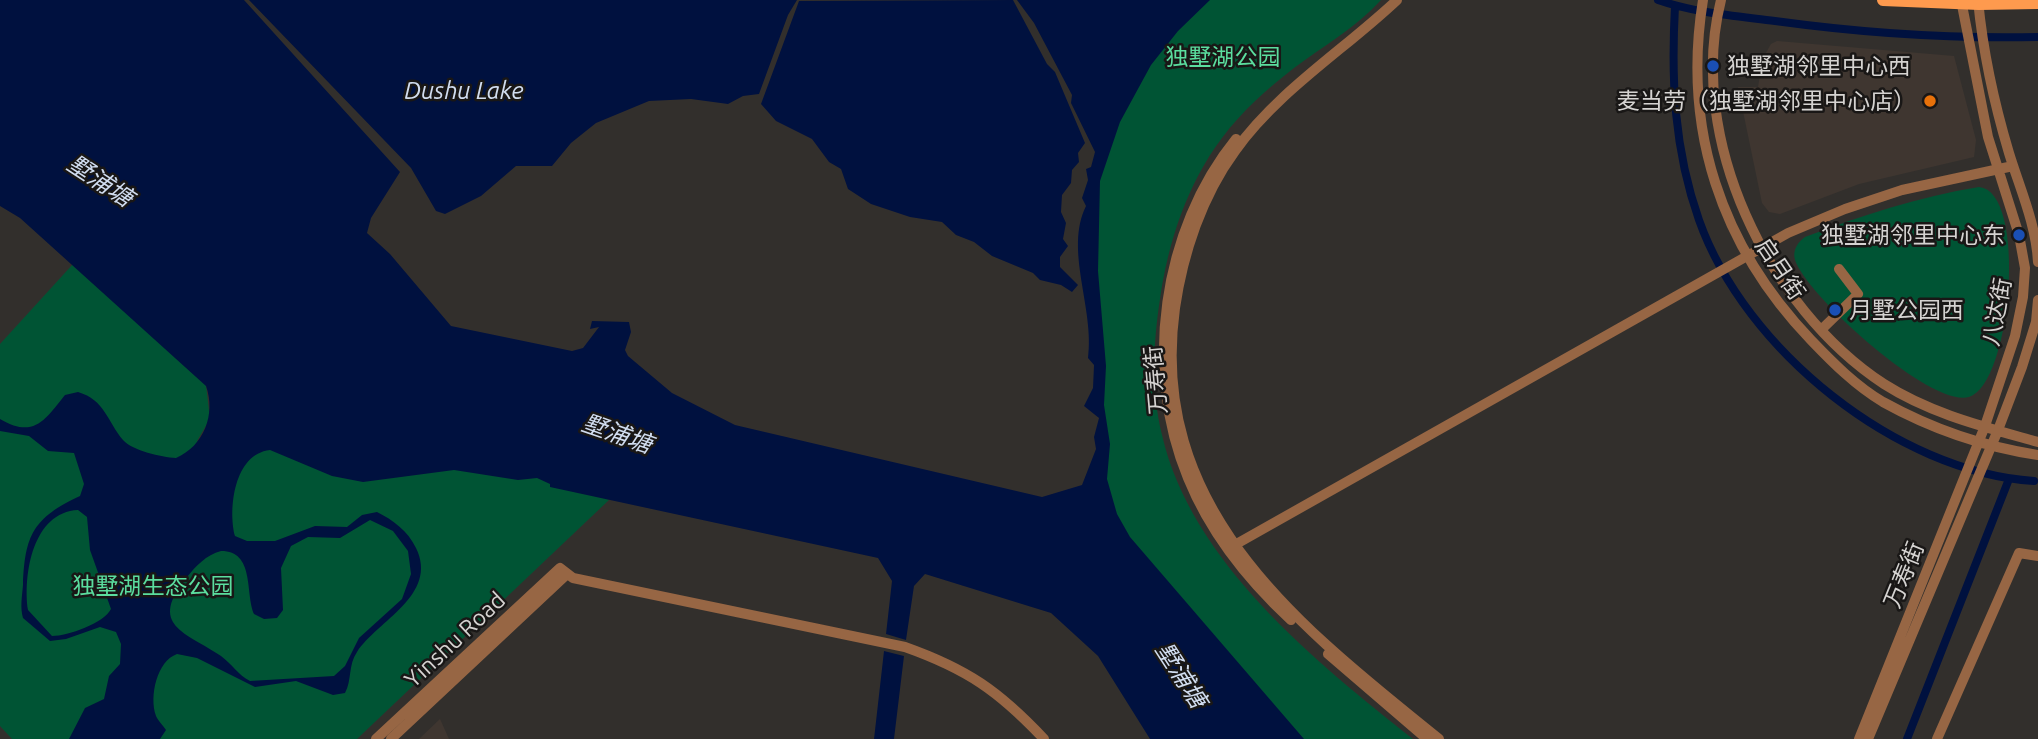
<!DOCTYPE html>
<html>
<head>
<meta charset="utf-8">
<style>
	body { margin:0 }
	canvas { display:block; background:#322f2c }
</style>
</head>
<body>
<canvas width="2038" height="739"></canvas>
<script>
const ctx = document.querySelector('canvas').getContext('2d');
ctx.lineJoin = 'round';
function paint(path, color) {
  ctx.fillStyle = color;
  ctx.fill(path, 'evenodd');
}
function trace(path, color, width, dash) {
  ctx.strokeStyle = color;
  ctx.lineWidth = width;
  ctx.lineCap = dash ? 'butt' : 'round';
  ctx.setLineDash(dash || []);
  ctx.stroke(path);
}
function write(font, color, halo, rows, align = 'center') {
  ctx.font = font + ' Ubuntu,"Noto Sans SC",sans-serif';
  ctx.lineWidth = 5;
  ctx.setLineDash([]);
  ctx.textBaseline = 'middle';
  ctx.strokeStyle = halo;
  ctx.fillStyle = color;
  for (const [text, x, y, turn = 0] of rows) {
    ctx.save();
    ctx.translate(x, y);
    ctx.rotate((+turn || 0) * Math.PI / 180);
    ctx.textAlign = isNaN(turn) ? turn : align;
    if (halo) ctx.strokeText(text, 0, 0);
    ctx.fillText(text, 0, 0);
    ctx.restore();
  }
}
const built = new Path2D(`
	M1777 41 1954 56 1976 140 1974 157 1859 184 1780 214 1769 212 1762 203 1738 87H1758L1763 58 1771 44Z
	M440 719 449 739H419Z`);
const green = new Path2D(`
	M1205 0H1381C1356 28 1323 46 1294 68 1267 89 1242 111 1222 138 1187 184 1168 243 1160 299 1153 344 1151 390 1162 435 1191 562 1316 662 1413 739H1275L1097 508 1105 441 1095 275 1099 178 1108 141 1146 66Z
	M1979 187C2028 191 2012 384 1969 397 1931 408 1807 296 1795 260 1792 250 1798 242 1805 237 1863 215 1918 197 1979 187Z
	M73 264 206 385 210 419 197 441 469 458 584 487 609 500 357 739H12L0 726V344Z`);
const water = new Path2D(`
	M0 0H244L400 172 371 218 367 233 390 254 451 326 572 351 583 348 599 327 590 329 592 321 629 322 631 332 625 350 628 356 672 393 735 425 1042 497 1082 485 1096 449 1094 437 1099 418 1084 406 1093 388 1094 365 1088 358C1095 309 1064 250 1086 206L1082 198 1088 180 1086 169 1091 167 1095 152 1071 103 1072 95 1034 23 1017 0H1210L1178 31 1151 65 1120 122 1100 181 1098 271 1106 366 1104 405 1110 444 1107 479 1117 514 1130 537 1304 739H1150L1098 656 1051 613 925 574 914 586 906 640 886 634 892 581 878 558 550 487V484L537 478 518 480 454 470 363 482 332 476 270 450C234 454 228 509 235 536L247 541H275L315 526 347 527 362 515 377 512C393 520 408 531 416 548 439 595 377 621 357 652 348 665 352 680 345 693L333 695 296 681 255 687 197 658 177 654C157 661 149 696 156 716 158 721 163 725 166 730L160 739H69L85 708 104 699 109 676 120 664 121 644 116 632 100 627 66 639 50 641 23 618C20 607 22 597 23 585 25 535 33 518 80 496L84 484 74 453 48 451 29 436 0 431V419C34 439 45 420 65 395L78 392C105 400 107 421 123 440 133 451 161 457 176 458 204 446 216 414 206 386L20 218 0 206ZM78 510 87 517 90 550 111 609C104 623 68 636 52 636L28 610C23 574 33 512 78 510ZM370 520 393 531 408 551 411 574 402 599 359 638 345 666 334 676 250 681C238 675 232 664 221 656 186 632 147 626 187 577 196 566 206 555 221 551 255 551 245 593 254 614L264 619 277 618 283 610 281 568 291 546 308 537 340 538Z
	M249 0H797L788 15 759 94 743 96 728 104 691 99 649 101 596 123 571 143 552 166H516L481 196 445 214 436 211 411 168Z
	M1013 0 1047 64 1055 72 1085 143 1078 153 1079 162 1072 170 1071 183 1062 195 1061 212 1066 223 1063 239 1068 246 1060 257V267L1078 285 1072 292 1061 285 1040 280 1033 273 992 256 974 242 956 235 942 222 910 217 871 204 848 189 841 169 829 162 812 139 776 121 761 104 799 1Z
	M884 651 904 656 894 739H874Z`);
const canal = new Path2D(`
	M1658 0C1695 13 1736 16 1775 21 1863 33 1949 39 2038 37
	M1675 6C1671 80 1674 149 1699 220 1745 350 1897 472 2034 481
	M1907 739 2009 479`);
const minor = new Path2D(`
	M1397 0C1344 50 1278 91 1235 151 1202 196 1183 253 1175 308 1147 510 1299 626 1439 739
	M1703 0C1682 129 1721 246 1811 340 1833 363 1856 386 1883 402 1930 428 1985 447 2038 455
	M1721 0C1686 138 1768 308 1884 384 1931 414 1985 427 2038 442
	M1978 0C1983 52 1994 103 2009 153 2020 189 2036 224 2038 262
	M1236 139C1162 230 1143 370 1188 478 1210 532 1249 581 1291 620
	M1822 329 1858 294 1839 269
	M1231 547 1788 233 1845 209 1902 190 2013 166
	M1328 654 1427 739
	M376 739 560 568 573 578 905 647C967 669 999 691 1044 739
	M391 739 566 575
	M1859 739 1985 426 2015 336 2023 297 2025 268 2019 235 1988 137 1961 0
	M1868 739 1998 430 2022 367 2036 322 2038 300
	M1937 739 2019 553 2038 556`);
const major = new Path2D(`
	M1883 0 1979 4 2038 3`);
const markers = [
	[1713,66,7,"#1a4fb4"],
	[1930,101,7,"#e8710a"],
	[2019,235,7,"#1a4fb4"],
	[1835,310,7,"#1a4fb4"]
];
const parkNames = [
	["独墅湖公园",1223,57],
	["独墅湖生态公园",153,586]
];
const poiNames = [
	["独墅湖邻里中心西",1727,66],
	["麦当劳（独墅湖邻里中心店）",1916,101,"right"],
	["独墅湖邻里中心东",2005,235,"right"],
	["月墅公园西",1849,310]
];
const streetNames = [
	["启月街",1780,269,56],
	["八达街",1997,312,-79],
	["万寿街",1156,380,-95],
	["万寿街",1904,575,-68],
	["Yinshu Road",455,640,-43]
];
const waterNames = [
	["Dushu Lake",464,91],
	["墅浦塘",100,181,33],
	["墅浦塘",617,434,19],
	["墅浦塘",1181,675,57]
];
paint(built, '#3f3630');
paint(green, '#005434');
paint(water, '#00113f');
trace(canal, '#00113f', 8);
trace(minor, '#976644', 10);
trace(major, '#fe9a4e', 12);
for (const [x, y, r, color] of markers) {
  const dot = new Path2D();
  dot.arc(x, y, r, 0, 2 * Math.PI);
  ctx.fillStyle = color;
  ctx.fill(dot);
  trace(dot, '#191716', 2.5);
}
write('23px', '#5bde9f', '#191716', parkNames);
write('23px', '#d5d3d1', '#191716', poiNames, 'left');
write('23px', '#d5d3d1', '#191716', streetNames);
write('italic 24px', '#d1ddf0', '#191716', waterNames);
</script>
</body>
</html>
